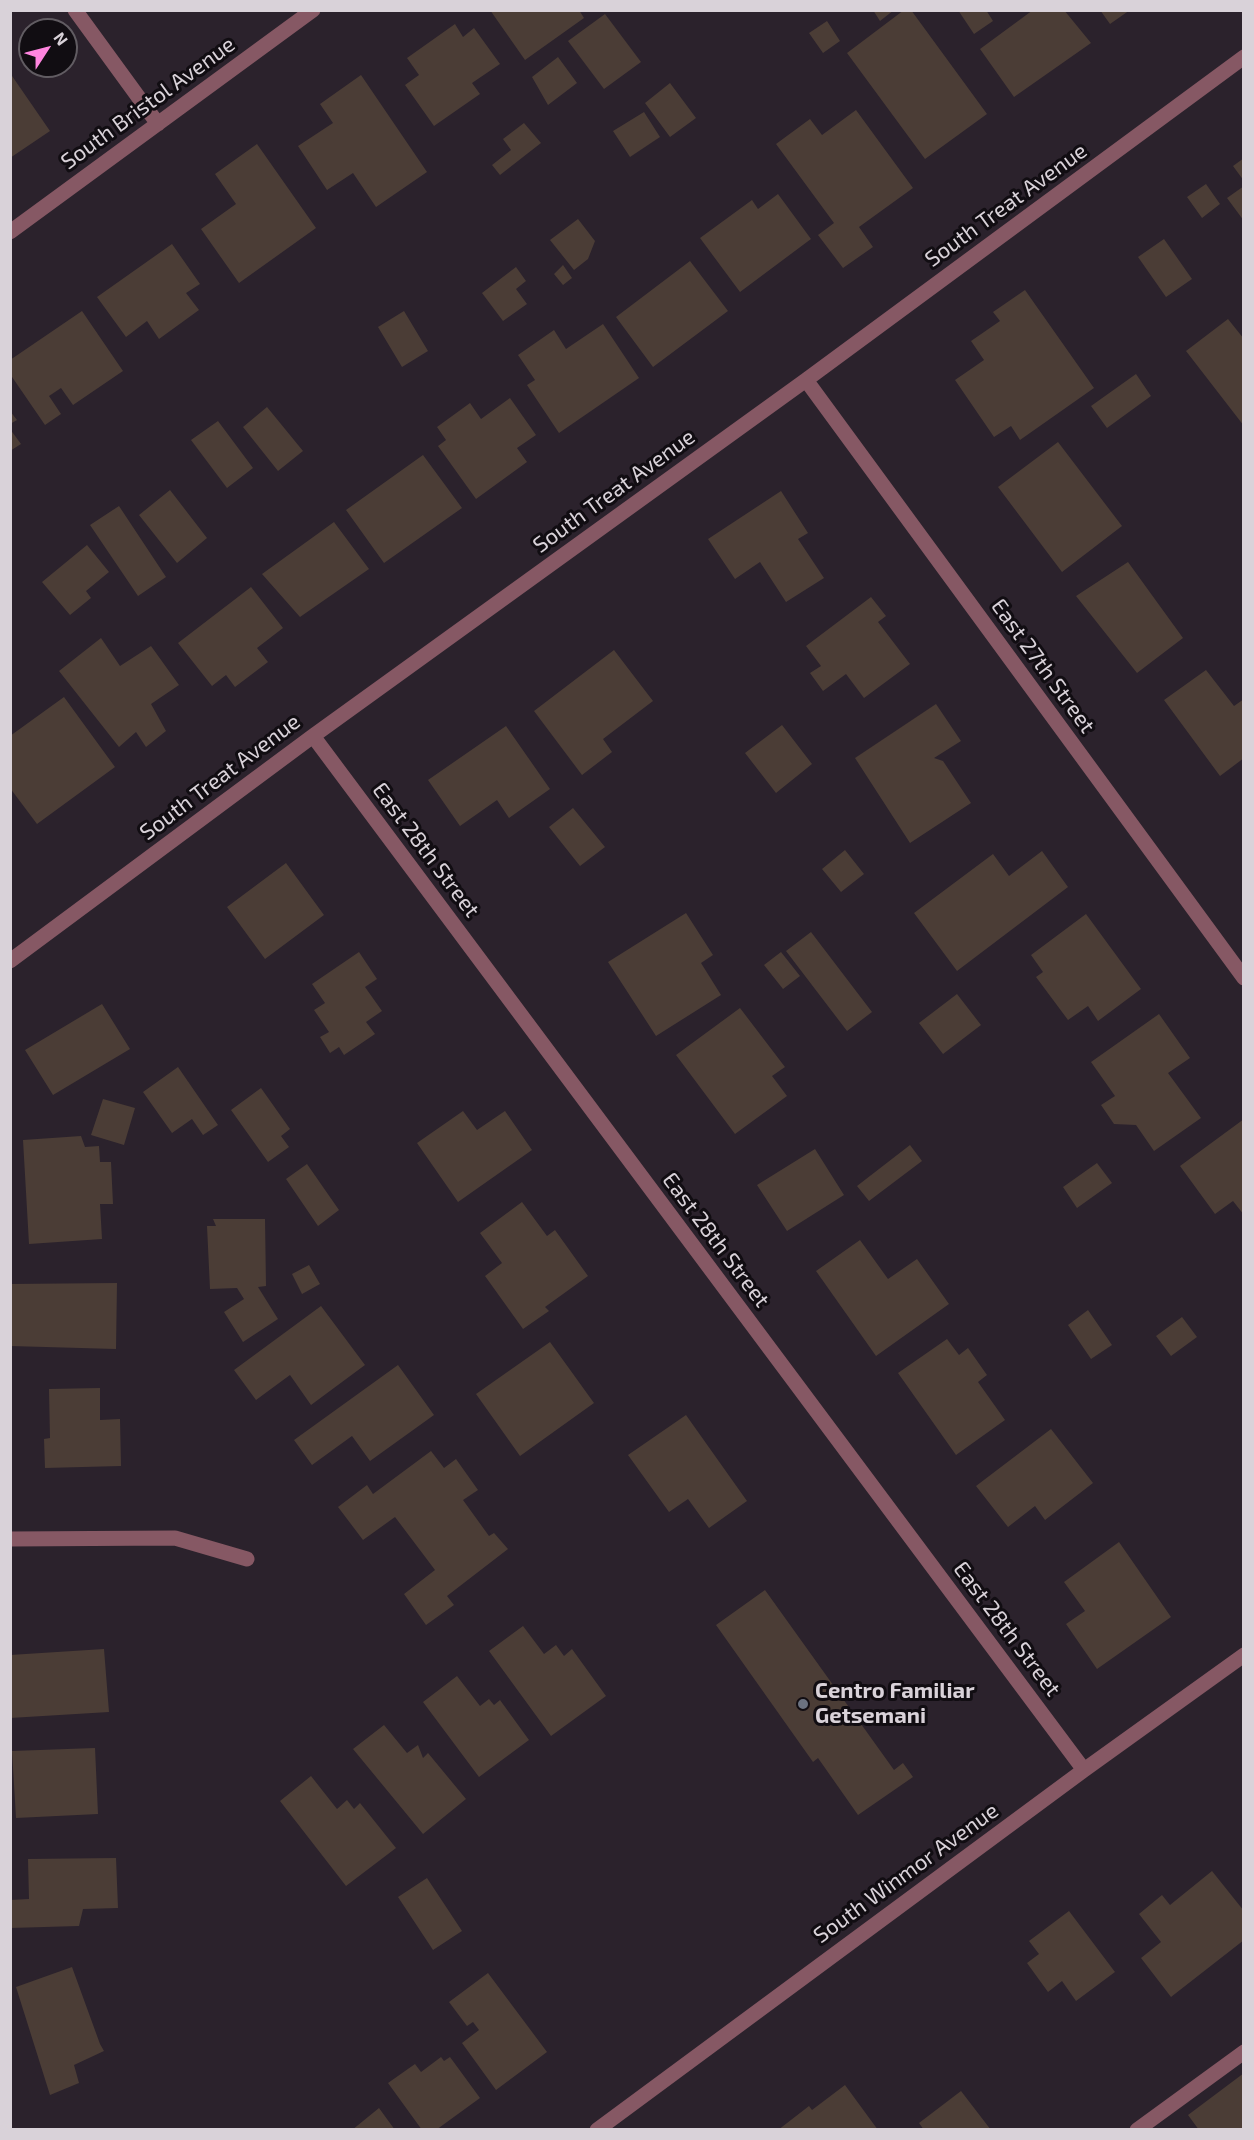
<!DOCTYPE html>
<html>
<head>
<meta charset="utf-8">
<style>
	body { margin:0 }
	#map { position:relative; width:1254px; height:2140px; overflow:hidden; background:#2b222c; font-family:"Exo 2",sans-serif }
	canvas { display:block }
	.frame { position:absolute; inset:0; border:12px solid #d9d2d9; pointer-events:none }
	.north { position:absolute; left:18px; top:18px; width:60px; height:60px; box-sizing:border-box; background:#110d12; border:2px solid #615c62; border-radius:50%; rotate:54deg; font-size:16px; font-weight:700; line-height:24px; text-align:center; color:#d9d2d9 }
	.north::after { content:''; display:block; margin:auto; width:21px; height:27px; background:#ff85df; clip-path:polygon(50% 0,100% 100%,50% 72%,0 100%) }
</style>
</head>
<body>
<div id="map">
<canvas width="1254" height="2140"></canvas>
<div class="frame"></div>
<div class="north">N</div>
</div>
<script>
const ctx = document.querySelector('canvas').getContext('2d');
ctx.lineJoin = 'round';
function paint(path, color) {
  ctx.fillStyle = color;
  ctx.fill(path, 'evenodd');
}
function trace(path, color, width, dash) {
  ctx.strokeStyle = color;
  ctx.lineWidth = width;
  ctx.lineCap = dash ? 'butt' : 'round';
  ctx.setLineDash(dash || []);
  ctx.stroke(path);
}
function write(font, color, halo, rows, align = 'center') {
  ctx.font = font + ' "Exo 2",sans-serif';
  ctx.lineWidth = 6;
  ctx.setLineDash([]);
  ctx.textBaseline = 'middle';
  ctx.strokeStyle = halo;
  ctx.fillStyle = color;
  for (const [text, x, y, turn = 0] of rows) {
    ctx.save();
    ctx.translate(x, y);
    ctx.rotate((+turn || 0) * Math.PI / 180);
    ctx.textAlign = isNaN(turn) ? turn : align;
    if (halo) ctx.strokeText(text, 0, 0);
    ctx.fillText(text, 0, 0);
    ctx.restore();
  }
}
const building = new Path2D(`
	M490 10H579L584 18 525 60Z
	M873 10H894L880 21Z
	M904 10H911L987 114 925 159 847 53Z
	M958 10H986L993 21 974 34Z
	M1033 10H1064L1091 43 1014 97 980 49Z
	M1100 10H1130L1110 24Z
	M605 14 641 62 604 89 568 41Z
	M827 21 840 41 823 53 809 33Z
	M455 24 463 37 474 28 500 64 472 83 480 94 434 126 405 85 419 75 407 58Z
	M558 57 577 83 548 105 532 77Z
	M10 73 50 131 10 158Z
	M361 75 427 172 376 207 353 173 327 190 298 146 333 123 320 104Z
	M670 83 696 118 670 137 645 103Z
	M856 110 913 188 859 227 873 247 843 268 818 235 834 223 776 144 810 119 822 135Z
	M644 112 660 137 630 157 613 131Z
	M524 123 541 143 500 175 492 165 511 150 503 139Z
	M257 144 316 228 239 283 201 229 236 204 215 174Z
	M1244 158V181L1233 166Z
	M1206 184 1220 204 1202 218 1187 197Z
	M1244 186V221L1227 198Z
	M778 194 811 239 740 292 700 238 752 200 758 209Z
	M578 219 595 241 588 259 574 270 550 240Z
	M1164 239 1192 279 1166 297 1138 257Z
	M172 244 200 284 186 293 199 310 159 339 147 321 126 337 97 297Z
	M690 261 728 311 653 367 616 317Z
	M563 265 572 278 563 285 554 274Z
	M516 267 526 281 516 289 527 304 503 321 482 293Z
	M1025 290 1094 388 1020 440 1011 426 994 437 955 380 984 360 971 341 1000 321 993 312Z
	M82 311 123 371 73 405 61 388 49 396 61 414 45 425 10 374V360Z
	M404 311 428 351 402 367 378 327Z
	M1228 319 1244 339V426L1186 351Z
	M603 324 639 378 559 433 527 385 535 380 518 355 554 330 566 349Z
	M1136 374 1151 396 1107 428 1091 406Z
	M510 398 536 435 517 448 527 462 476 499 438 446 446 440 437 427 470 403 481 419Z
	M267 407 303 451 278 471 243 427Z
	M10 411 17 420 10 424Z
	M218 421 253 468 227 488 191 440Z
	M10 429 21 444 10 451Z
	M1058 442 1122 526 1062 572 998 487Z
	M423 455 462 508 384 563 346 510Z
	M170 490 207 538 177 563 139 515Z
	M781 491 808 533 798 539 824 578 786 602 760 562 735 579 708 539Z
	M119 506 166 577 138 596 90 525Z
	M334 522 369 569 300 617 262 574Z
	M87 545 109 572 86 591 91 598 70 615 42 582Z
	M1128 562 1183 638 1137 673 1076 596Z
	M251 587 283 628 257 648 268 662 235 687 226 675 212 686 178 643Z
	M871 597 886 616 878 622 910 664 864 698 846 674 823 691 810 673 821 666 806 646Z
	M101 638 120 666 151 646 179 685 151 704 166 731 146 747 136 732 119 747 59 671Z
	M614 650 653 701 603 739 612 752 582 775 534 711Z
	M1206 670 1234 706 1244 699V758L1220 776 1164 700Z
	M64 697 115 767 37 824 10 788V736Z
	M936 704 961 741 934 758 943 761 971 803 910 843 855 758Z
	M782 725 812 764 776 793 745 753Z
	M506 726 550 789 509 818 497 800 460 826 428 780Z
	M573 808 605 847 580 866 549 827Z
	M845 850 864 874 841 892 822 869Z
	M1042 851 1068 887 957 971 914 913 993 854 1009 876Z
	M286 863 324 915 265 959 227 907Z
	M686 913 713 955 701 963 721 995 656 1036 608 962Z
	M1086 914 1141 989 1098 1021 1088 1006 1068 1020 1036 977 1043 972 1031 955Z
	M811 932 872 1012 847 1031 786 951Z
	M359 952 377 979 365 987 382 1011 366 1022 375 1034 344 1055 339 1047 330 1053 320 1037 329 1032 314 1010 325 1003 312 984Z
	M781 952 800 976 783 989 764 965Z
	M957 994 981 1025 943 1054 919 1023Z
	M102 1004 130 1049 53 1095 25 1050Z
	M740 1008 785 1067 772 1076 787 1096 735 1134 676 1055Z
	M1159 1014 1190 1058 1168 1073 1201 1118 1154 1151 1136 1125 1114 1124 1101 1105 1115 1096 1091 1062Z
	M178 1067 218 1125 203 1135 192 1119 172 1133 143 1092Z
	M261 1088 290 1129 281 1136 289 1147 268 1162 231 1110Z
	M103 1099 135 1108 124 1145 91 1135Z
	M463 1111 477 1130 505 1111 532 1150 458 1202 417 1143Z
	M1244 1119V1215L1233 1201 1215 1214 1180 1166Z
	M81 1136 85 1147 99 1146 100 1162H111L113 1204H100L102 1239 29 1244 23 1140Z
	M910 1145 922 1161 869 1201 857 1186Z
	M815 1149 844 1195 787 1231 757 1185Z
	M1097 1163 1112 1183 1077 1208 1063 1187Z
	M307 1164 339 1210 318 1226 286 1179Z
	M522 1202 547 1236 555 1230 588 1276 545 1307 549 1311 523 1329 485 1276 502 1263 480 1233Z
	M213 1219H265L266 1286 258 1287 278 1319 243 1342 224 1312 244 1299 237 1288 210 1289 207 1226H216Z
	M860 1240 888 1279 917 1259 949 1304 876 1356 816 1271Z
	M309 1265 320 1284 302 1294 292 1274Z
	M117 1283 116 1349 10 1346V1284Z
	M321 1306 365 1365 311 1405 290 1375 256 1400 234 1370Z
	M1088 1310 1112 1345 1091 1359 1068 1325Z
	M1182 1317 1197 1337 1171 1356 1156 1336Z
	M947 1339 959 1355 968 1348 987 1375 978 1382 1005 1420 956 1455 898 1373Z
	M550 1342 594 1403 520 1456 476 1394Z
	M398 1365 434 1415 370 1461 352 1436 312 1465 294 1440Z
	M100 1388V1420L120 1419 121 1466 45 1468 44 1439 50 1438 49 1389Z
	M686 1415 747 1501 709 1528 688 1499 669 1512 628 1455Z
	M1051 1429 1093 1483 1045 1520 1035 1506 1008 1527 976 1486Z
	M431 1451 444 1468 456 1459 478 1490 463 1500 489 1536 494 1533 508 1549 447 1596 454 1605 426 1625 404 1594 435 1570 395 1517 363 1540 338 1507 367 1485 373 1494Z
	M1119 1542 1171 1617 1097 1669 1066 1624 1085 1611 1064 1582Z
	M765 1590 894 1770 903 1763 913 1777 858 1815 818 1758 813 1762 716 1625Z
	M523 1626 544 1654 556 1645 564 1656 572 1649 606 1696 551 1736 489 1651Z
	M104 1649 109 1712 10 1718V1655Z
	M457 1676 480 1706 489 1699 494 1705 500 1700 529 1740 479 1777 423 1702Z
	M384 1725 407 1753 418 1745 423 1758 428 1753 466 1799 423 1834 353 1749Z
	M95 1748 98 1814 16 1818 12 1751Z
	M311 1776 337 1809 347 1800 354 1809 360 1803 396 1848 346 1886 280 1801Z
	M116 1858 118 1908 83 1909 79 1926 10 1928V1900L29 1899 28 1859Z
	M1212 1871 1244 1911V1940L1171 1997 1141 1958 1161 1942 1139 1914 1162 1895 1170 1905Z
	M427 1878 462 1931 433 1950 398 1897Z
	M1069 1911 1115 1972 1076 2001 1062 1981 1048 1992 1027 1963 1039 1954 1029 1941Z
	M72 1967 100 2044 104 2051 74 2065 79 2083 50 2095 16 1987Z
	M488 1973 547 2052 496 2090 462 2043 479 2030 473 2022 467 2026 449 2002Z
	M441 2057 444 2061 450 2057 480 2098 436 2130H422L388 2083 415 2064 421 2072Z
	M1244 2073V2130H1199L1188 2115Z
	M845 2085 878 2130H778L809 2106 812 2110Z
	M961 2091 991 2130H924L919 2123Z
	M379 2108 395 2130H352Z`);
const minor = new Path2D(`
	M75 10 158 124
	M10 232 313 10
	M806 380 1244 978
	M313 736 1084 1770
	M10 961 313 736 806 380 1244 57
	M10 1539 175 1538 247 1559
	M597 2130 1084 1770 1244 1655
	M1137 2130 1244 2052`);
const markers = [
	[803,1704,6,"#6b7280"]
];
const streetNames = [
	["South Bristol Avenue",148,103,-36],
	["South Treat Avenue",1006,205,-36],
	["South Treat Avenue",614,491,-36],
	["East 27th Street",1043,666,54],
	["South Treat Avenue",220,777,-37],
	["East 28th Street",426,850,53],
	["East 28th Street",716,1240,53],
	["East 28th Street",1007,1629,53],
	["South Winmor Avenue",906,1873,-36]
];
const poiNames = [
	["Centro Familiar",815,1691],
	["Getsemani",815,1716]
];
paint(building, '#4b3d36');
trace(minor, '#865864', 15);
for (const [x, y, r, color] of markers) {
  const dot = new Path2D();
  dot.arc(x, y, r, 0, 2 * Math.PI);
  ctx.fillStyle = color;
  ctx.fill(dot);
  trace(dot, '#110d12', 2);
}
write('22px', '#d9d2d9', '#110d12', streetNames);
write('bold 22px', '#d9d2d9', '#110d12', poiNames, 'left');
</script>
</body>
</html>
